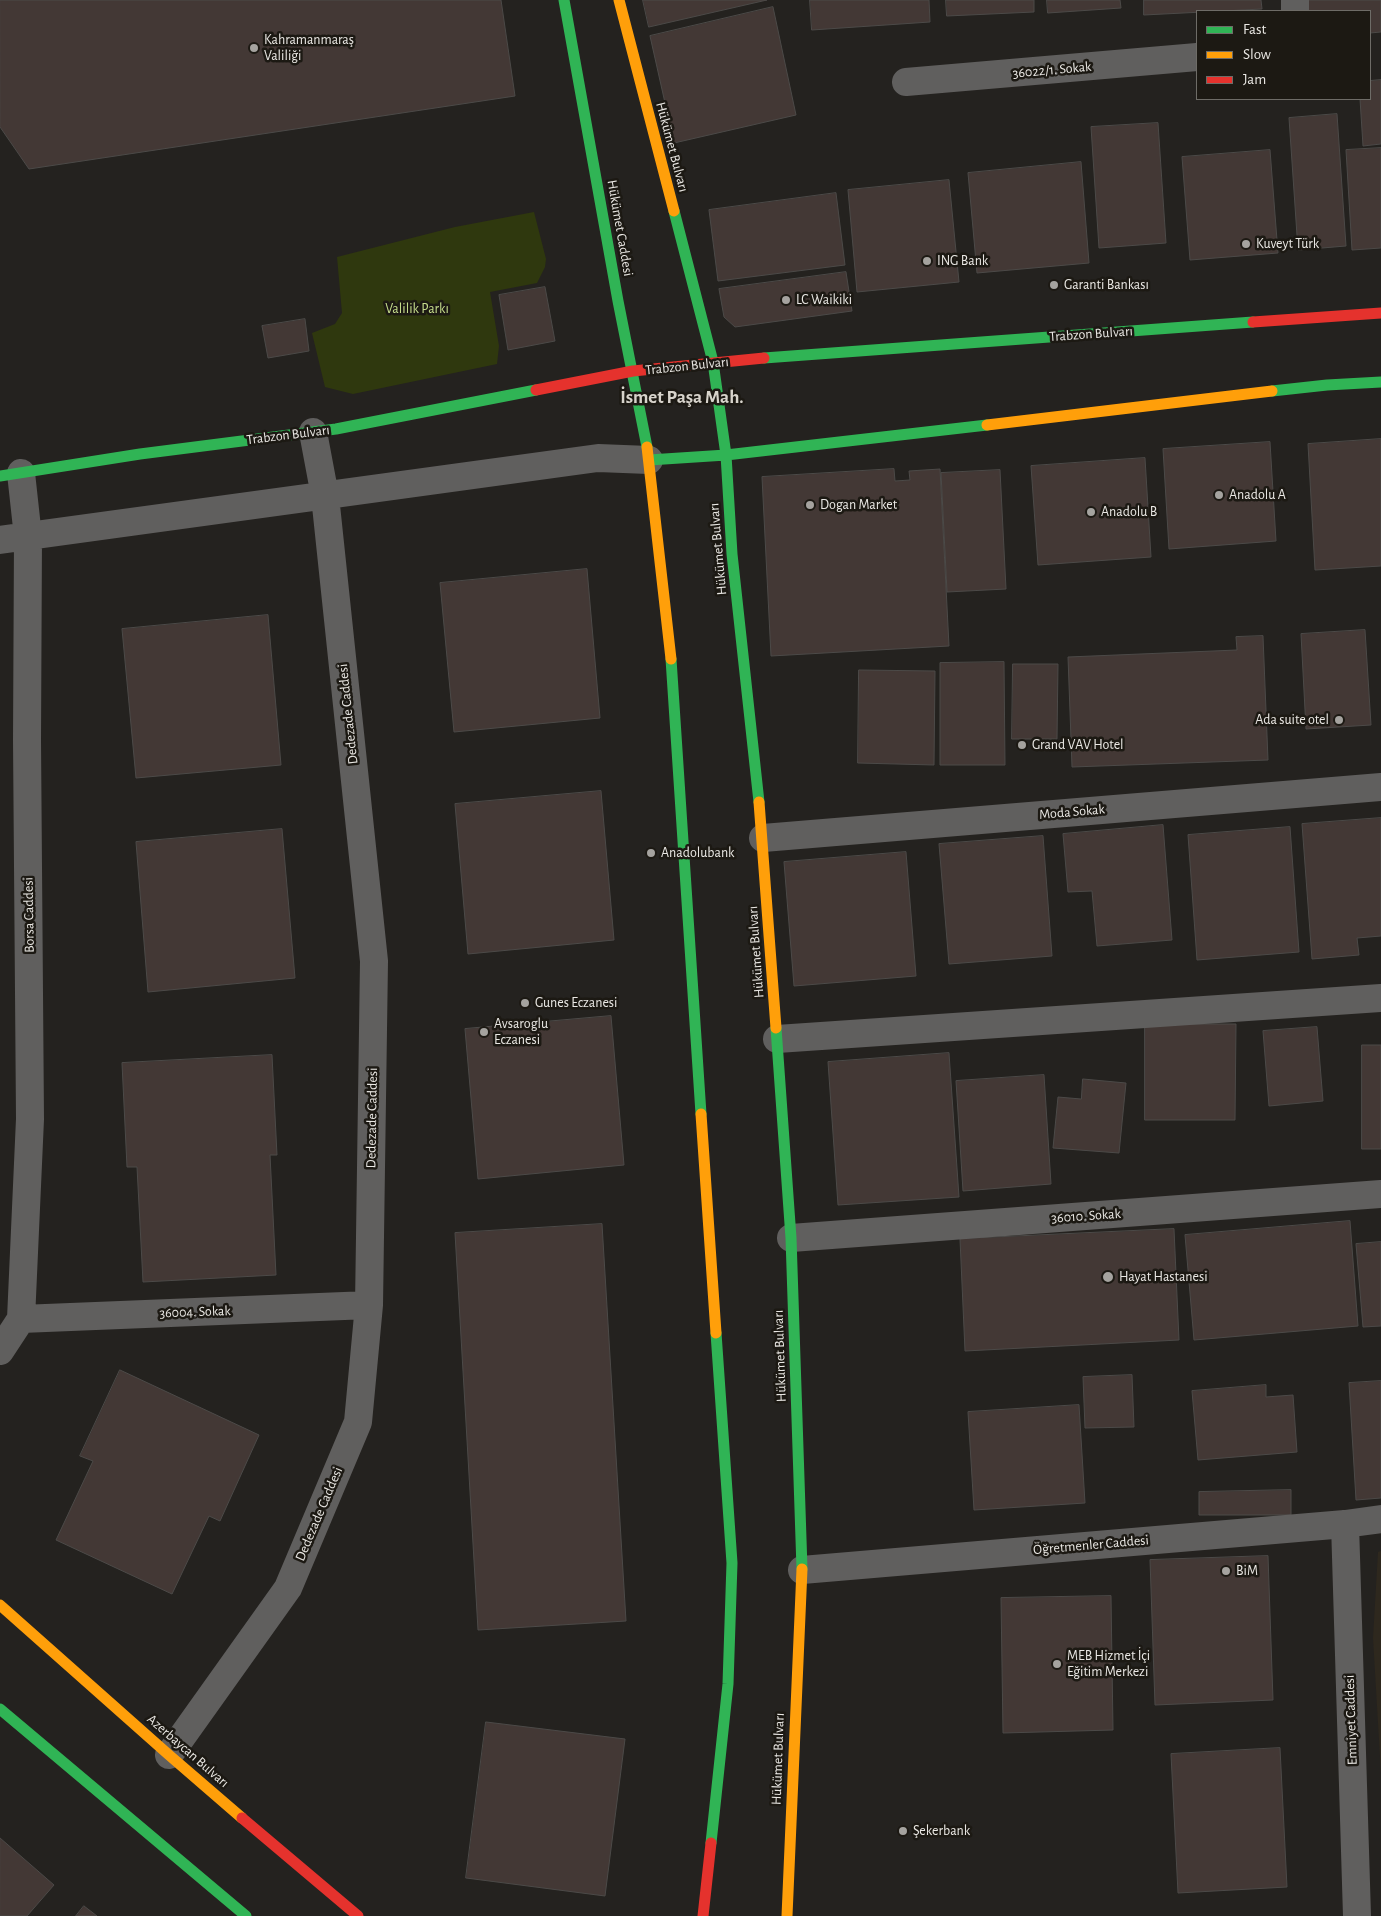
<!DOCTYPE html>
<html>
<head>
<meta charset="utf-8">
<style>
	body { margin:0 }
	#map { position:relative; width:1381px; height:1916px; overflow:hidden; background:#24221f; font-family:"Alegreya Sans",sans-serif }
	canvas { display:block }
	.legend { position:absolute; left:1196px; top:10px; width:175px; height:90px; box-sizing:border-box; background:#1c1913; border:1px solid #6e6c67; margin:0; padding:6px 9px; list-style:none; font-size:15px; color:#eae8e4 }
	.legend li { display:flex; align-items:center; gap:10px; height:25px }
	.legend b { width:25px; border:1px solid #6e6c67 }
</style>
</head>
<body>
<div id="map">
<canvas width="1381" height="1916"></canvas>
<ul class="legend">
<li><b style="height:6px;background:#30b455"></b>Fast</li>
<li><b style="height:6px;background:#ff9f0a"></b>Slow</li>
<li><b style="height:6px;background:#e5322d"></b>Jam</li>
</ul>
</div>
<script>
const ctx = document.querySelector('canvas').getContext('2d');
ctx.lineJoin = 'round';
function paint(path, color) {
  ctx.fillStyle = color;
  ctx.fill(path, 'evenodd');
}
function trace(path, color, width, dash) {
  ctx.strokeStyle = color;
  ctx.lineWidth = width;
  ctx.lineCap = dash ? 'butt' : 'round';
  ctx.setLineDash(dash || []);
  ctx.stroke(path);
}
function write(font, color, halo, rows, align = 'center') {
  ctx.font = font + ' "Alegreya Sans",sans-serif';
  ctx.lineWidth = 5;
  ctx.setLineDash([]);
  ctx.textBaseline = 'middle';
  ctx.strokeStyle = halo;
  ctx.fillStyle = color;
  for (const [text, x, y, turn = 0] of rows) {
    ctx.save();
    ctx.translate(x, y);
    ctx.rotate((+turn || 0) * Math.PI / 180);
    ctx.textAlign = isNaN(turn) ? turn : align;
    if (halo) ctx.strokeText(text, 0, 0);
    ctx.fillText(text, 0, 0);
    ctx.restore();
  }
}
const built = new Path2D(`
	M1381 1551V1774L1373 1638 1378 1552Z`);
const green = new Path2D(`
	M534 212 546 259 545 267 537 283 490 292 499 346 497 364 353 394 325 387 312 333 335 324 342 313 337 257 455 227Z`);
const building = new Path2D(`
	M0 0H501L515 96 29 169 0 127Z
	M643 0H767L649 27Z
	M810 0H929L930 22 812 30Z
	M946 0H1034V12L947 16Z
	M1047 0H1120L1121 8 1048 13Z
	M1144 0H1261L1262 9 1144 15Z
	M1306 0H1381V32L1370 33V11H1307Z
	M773 7 796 115 674 143 650 36Z
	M1381 80V144L1363 146 1360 99H1370V81Z
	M1337 114 1346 246 1298 250 1289 118Z
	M1158 123 1166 243 1099 248 1091 127Z
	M1381 148V248L1352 250 1346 150Z
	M1270 150 1278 253 1190 260 1182 157Z
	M1081 162 1089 263 977 273 968 173Z
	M949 180 959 282 857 292 848 190Z
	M836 193 845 265 718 281 709 210Z
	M846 272 852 311 735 327 724 317 719 289Z
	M545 287 555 341 508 350 499 295Z
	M305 319 309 351 268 358 262 326Z
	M1381 439V566L1315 570 1308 444Z
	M1270 442 1276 541 1169 549 1163 449Z
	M1145 458 1151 557 1038 565 1031 466Z
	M894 469 895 481 910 480 909 471 940 469 949 646 771 656 762 477Z
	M1000 470 1006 589 947 592 941 473Z
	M587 569 600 718 454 732 440 583Z
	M268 615 281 765 136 778 122 629Z
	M1365 630 1371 725 1306 729 1301 634Z
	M1263 636 1268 760 1072 767 1068 657 1237 650 1236 637Z
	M1004 662 1005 765H940V663Z
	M1013 664H1058L1057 739H1012Z
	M859 670 935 671 934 765 858 763Z
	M601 791 614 940 468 954 455 804Z
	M1381 818V936L1357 938 1359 955 1312 959 1302 824Z
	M1163 825 1172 940 1097 946 1092 891 1068 892 1063 834Z
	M1290 827 1299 952 1197 960 1188 835Z
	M282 829 295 978 148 992 136 842Z
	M1043 836 1052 956 949 964 939 844Z
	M906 852 916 976 794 986 784 862Z
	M611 1016 624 1165 478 1179 465 1029Z
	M1145 1024H1236L1235 1120H1145Z
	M1317 1027 1323 1101 1269 1106 1263 1031Z
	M1362 1045H1381V1149H1362Z
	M949 1053 959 1197 838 1205 828 1062Z
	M272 1055 277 1155H270L276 1275 143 1282 137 1167H127L122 1063Z
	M1044 1075 1051 1184 963 1191 956 1081Z
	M1083 1079 1126 1083 1119 1153 1053 1148 1058 1097 1081 1099Z
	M1350 1221 1358 1326 1194 1340 1185 1235Z
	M602 1224 626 1621 478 1630 455 1233Z
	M1174 1229 1179 1340 965 1351 960 1239Z
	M1381 1242V1326L1363 1327 1356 1244Z
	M120 1370 259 1435 220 1521 209 1516 172 1594 56 1540 93 1461 80 1456Z
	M1132 1375 1134 1427 1085 1428 1083 1377Z
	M1381 1381V1498L1356 1500 1349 1383Z
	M1266 1385V1397L1293 1395 1297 1452 1198 1460 1192 1391Z
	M1079 1405 1085 1503 974 1510 968 1412Z
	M1291 1490V1515H1199V1492Z
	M1268 1556 1273 1700 1155 1705 1150 1560Z
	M1111 1596 1113 1730 1003 1733 1001 1598Z
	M486 1722 625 1739 605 1896 466 1878Z
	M1280 1748 1287 1887 1178 1893 1171 1754Z
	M0 1838 54 1885 27 1916H0Z
	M84 1906 97 1916H76Z`);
const street = new Path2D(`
	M1295 0V11
	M906 82 1197 57
	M0 540 598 458 649 460
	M763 838 1381 787
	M777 1039 1381 998
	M791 1238 1381 1194
	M21 1319 369 1305
	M0 1351 21 1319 30 1119 27 740 28 537 21 473
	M1345 1524 1357 1916
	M802 1570 1345 1524 1381 1519
	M169 1755 288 1588 358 1422 369 1305 374 961 325 496 313 432`);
const fast = new Path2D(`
	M564 0 618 301 647 447
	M674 211 713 362 726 455 732 554 759 802
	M764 358 1253 322
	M1272 391 1327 385 1381 382
	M649 460 726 455 987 425
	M0 476 140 454 336 429 536 390
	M671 659 701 1114
	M776 1028 791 1238 802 1569
	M0 1709 246 1916
	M711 1843 728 1684 732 1563 716 1333`);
const slow = new Path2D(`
	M619 0 674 211
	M987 425 1272 391
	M647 447 671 659
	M759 802 776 1028
	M701 1114 716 1333
	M0 1605 169 1755 242 1818
	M787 1916 802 1569`);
const jam = new Path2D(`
	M1253 322 1381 313
	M536 390 633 371 764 358
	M242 1818 358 1916
	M703 1916 711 1843`);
const markers = [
	[254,48,5,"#a5a39f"],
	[1246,244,5,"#a5a39f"],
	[927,261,5,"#a5a39f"],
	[1054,285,5,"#a5a39f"],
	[786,300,5,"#a5a39f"],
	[1219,495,5,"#a5a39f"],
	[810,505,5,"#a5a39f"],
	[1091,512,5,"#a5a39f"],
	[1339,720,5,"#a5a39f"],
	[1022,745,5,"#a5a39f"],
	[651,853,5,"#a5a39f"],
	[525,1003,5,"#a5a39f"],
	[484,1032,5,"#a5a39f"],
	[1108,1277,6,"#a5a39f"],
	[1226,1571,5,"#a5a39f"],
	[1057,1664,5,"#a5a39f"],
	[903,1831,5,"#a5a39f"]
];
const poiNames = [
	["Kahramanmaraş",264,40],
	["Valiliği",264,56],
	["Kuveyt Türk",1256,244],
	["ING Bank",937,261],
	["Garanti Bankası",1064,285],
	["LC Waikiki",796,300],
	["Anadolu A",1229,495],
	["Dogan Market",820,505],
	["Anadolu B",1101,512],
	["Ada suite otel",1329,720,"right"],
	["Grand VAV Hotel",1032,745],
	["Anadolubank",661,853],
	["Gunes Eczanesi",535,1003],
	["Avsaroglu",494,1024],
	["Eczanesi",494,1040],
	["Hayat Hastanesi",1119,1277],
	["BiM",1236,1571],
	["MEB Hizmet İçi",1067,1656],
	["Eğitim Merkezi",1067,1672],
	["Şekerbank",913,1831]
];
const streetNames = [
	["36022/1. Sokak",1052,70,-5],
	["Hükümet Bulvarı",672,147,75],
	["Hükümet Caddesi",620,228,80],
	["Trabzon Bulvarı",1091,334,-4],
	["Trabzon Bulvarı",687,366,-6],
	["Trabzon Bulvarı",288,435,-7],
	["Hükümet Bulvarı",718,549,-95],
	["Dedezade Caddesi",348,714,-96],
	["Moda Sokak",1072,812,-5],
	["Borsa Caddesi",29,915,-91],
	["Hükümet Bulvarı",756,952,-94],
	["Dedezade Caddesi",372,1118,-89],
	["36010. Sokak",1086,1216,-4],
	["36004. Sokak",195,1312,-2],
	["Hükümet Bulvarı",780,1356,-92],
	["Dedezade Caddesi",319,1514,-67],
	["Öğretmenler Caddesi",1091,1545,-5],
	["Emniyet Caddesi",1351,1720,-92],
	["Azerbaycan Bulvarı",188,1751,41],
	["Hükümet Bulvarı",778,1759,-88]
];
const parkNames = [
	["Valilik Parkı",417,309]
];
const districtNames = [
	["İsmet Paşa Mah.",682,397]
];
paint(built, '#2e281e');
paint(green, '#2f380e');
paint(building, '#433835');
trace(building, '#4c4a48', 1);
trace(street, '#605f5e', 28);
trace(fast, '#30b455', 11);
trace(slow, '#ff9f0a', 11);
trace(jam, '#e5322d', 11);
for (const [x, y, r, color] of markers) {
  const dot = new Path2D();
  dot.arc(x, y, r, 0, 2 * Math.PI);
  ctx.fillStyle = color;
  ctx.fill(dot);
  trace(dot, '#1c1913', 2);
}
write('14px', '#eae8e4', '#1c1913', poiNames, 'left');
write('14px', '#eae8e4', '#1c1913', streetNames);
write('14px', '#c6dd8c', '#1c1913', parkNames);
write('bold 19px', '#d7d3cb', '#1c1913', districtNames);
</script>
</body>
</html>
